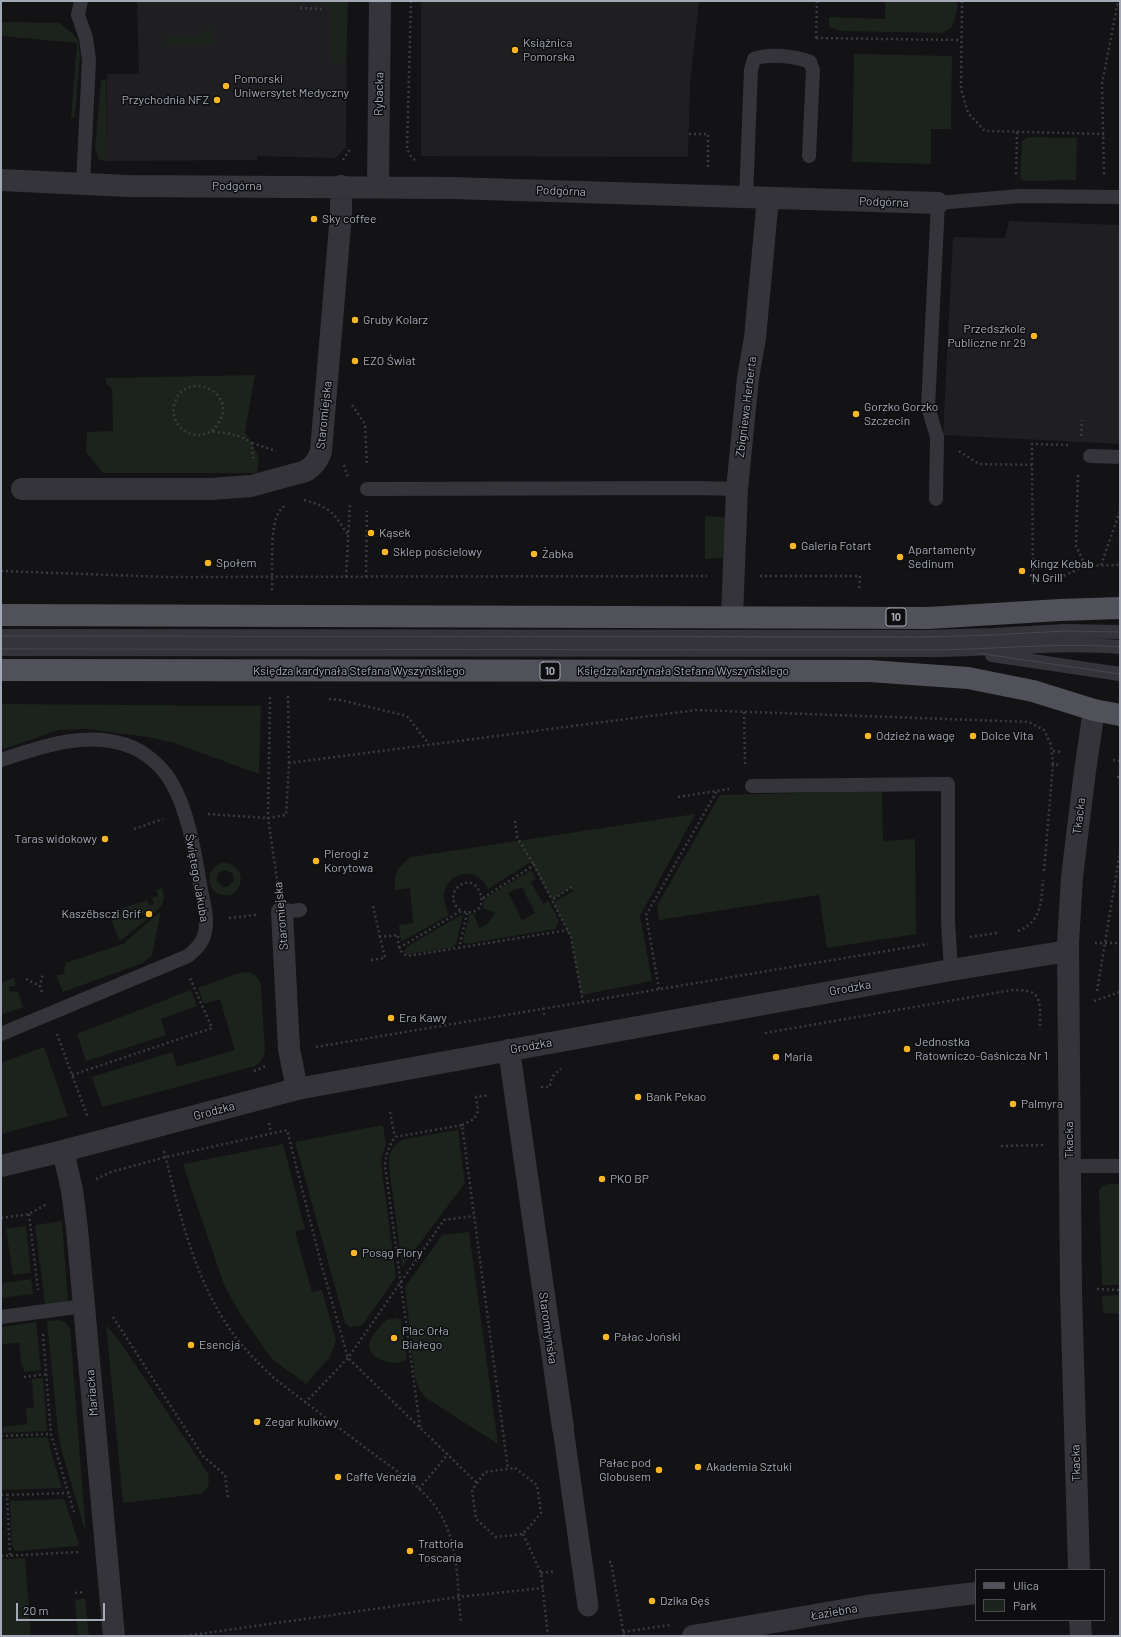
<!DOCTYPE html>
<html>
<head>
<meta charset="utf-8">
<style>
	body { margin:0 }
	#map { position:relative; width:1121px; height:1637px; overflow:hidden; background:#131315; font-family:Barlow,sans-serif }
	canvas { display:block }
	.frame { position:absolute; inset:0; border:2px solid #a4a9b6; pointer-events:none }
	.legend { position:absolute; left:975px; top:1569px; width:130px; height:52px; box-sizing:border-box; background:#0e0e10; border:1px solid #4a4c52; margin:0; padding:5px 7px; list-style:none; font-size:12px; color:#a4a9b6 }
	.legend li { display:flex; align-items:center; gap:8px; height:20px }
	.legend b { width:20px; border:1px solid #4a4c52 }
	.scale { position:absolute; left:16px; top:1603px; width:89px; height:18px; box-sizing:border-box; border:2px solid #a4a9b6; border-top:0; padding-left:5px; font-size:12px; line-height:14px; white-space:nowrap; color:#a4a9b6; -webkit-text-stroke:3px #0e0e10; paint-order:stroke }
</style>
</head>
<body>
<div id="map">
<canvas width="1121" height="1637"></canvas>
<div class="frame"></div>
<ul class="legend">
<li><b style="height:5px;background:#505159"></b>Ulica</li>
<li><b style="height:11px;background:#1b231c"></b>Park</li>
</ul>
<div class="scale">20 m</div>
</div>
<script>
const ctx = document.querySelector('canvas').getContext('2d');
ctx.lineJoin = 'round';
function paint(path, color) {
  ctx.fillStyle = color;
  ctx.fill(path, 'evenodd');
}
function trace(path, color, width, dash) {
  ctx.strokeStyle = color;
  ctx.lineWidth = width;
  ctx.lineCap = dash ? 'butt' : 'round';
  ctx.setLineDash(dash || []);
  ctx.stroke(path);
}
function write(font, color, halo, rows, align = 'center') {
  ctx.font = font + ' Barlow,sans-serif';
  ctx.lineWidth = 3;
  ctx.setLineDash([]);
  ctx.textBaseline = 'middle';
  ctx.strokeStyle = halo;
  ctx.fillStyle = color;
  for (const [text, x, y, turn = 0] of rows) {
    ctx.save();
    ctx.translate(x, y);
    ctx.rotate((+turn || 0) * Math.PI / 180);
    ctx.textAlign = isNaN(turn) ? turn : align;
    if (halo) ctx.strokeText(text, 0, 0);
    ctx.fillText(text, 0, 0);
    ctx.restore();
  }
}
const built = new Path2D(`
	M137 1H347L346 148 335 158 257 156V160L106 161 107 74H139Z
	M421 1H699L690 85 688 157 421 156Z
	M1009 221 1120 225V444L943 435 953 237 1005 238Z`);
const green = new Path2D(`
	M330 1H348L346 63 333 62 330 56Z
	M885 1H957V11L952 27 943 33 841 31 829 27V17L885 19Z
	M1 22 60 23 74 35 78 40 80 56 75 117H71L77 43 1 36Z
	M209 26H214V45H164L165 36H200Z
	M854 54 952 56 951 129H931V164L852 162Z
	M101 80H106V161L99 160 95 149Z
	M1028 137 1077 138 1076 180 1029 181 1022 180 1020 177 1022 141Z
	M255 375 245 432 259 457 257 473H103L86 452 87 432 113 431 112 389 106 383V378Z
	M705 516 726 517 723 558 705 559Z
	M1 704 261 706 259 774 174 743 148 737 87 729 59 730 1 750Z
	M882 791 883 841 915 839 916 934 827 948 819 895 659 920 657 906 720 795Z
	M695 814 640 916 652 981 581 995 571 937 553 903 573 891 572 887 552 900 531 862 488 889C486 885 482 879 478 877 466 869 448 877 445 890 442 898 446 907 449 915L401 942 399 925 413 923 410 888 395 890C394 872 397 868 411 857Z
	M222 863C242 862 248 885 231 895 216 897 207 888 210 873L217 865ZM226 870 233 874 234 880 229 886 223 887 217 881C216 875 219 870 226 870Z
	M531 870 536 879 531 882 543 904 549 901 559 921 555 929 465 944 463 941 469 915 474 914 479 928 486 925 496 913 483 908 484 899ZM522 887 535 913 522 920 508 893Z
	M162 888C167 902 161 907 151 916L118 910 147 900 149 906 154 904 152 898 158 896 156 890Z
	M161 911 152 955 143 963 63 992 56 975H61L65 973 64 969 66 963 123 944Z
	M119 913 147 919 120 941 112 923 113 922 112 920 117 918Z
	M461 915H463L456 944 454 947 410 954H406L404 951 408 946Z
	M247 972C255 974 259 977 261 986L265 1051C263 1058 261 1062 255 1066L102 1107 92 1077 172 1052 177 1067 235 1050 220 999 204 1004 198 988 239 973Z
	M14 978 16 986 9 987V991L18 992 23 1007 1 1015V983Z
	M191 990 197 1006 161 1019 166 1035 86 1061 77 1034Z
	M44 1047 68 1116 1 1134V1063Z
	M383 1125 386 1144 381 1159 382 1170 396 1277 364 1323 360 1326 350 1327 345 1323 295 1142Z
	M458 1130 465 1183 402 1267 389 1165C388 1153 393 1145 404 1139Z
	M283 1144 305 1229 295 1231 312 1292 322 1290 336 1341 329 1358 306 1384 272 1359 242 1317 224 1285 183 1164Z
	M1120 1184V1285H1102L1099 1191 1101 1187 1108 1184Z
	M62 1221 68 1302 45 1305 35 1225Z
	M26 1226 31 1273 13 1275 6 1229Z
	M469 1232 498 1444 426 1398 420 1391 415 1378 405 1287 442 1235Z
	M31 1279 33 1294 1 1298V1283Z
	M1120 1295V1314L1103 1313 1102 1296Z
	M397 1318 401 1320 407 1359C394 1370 364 1357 370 1341 373 1333 381 1326 386 1320Z
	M59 1320 65 1322 70 1328 86 1534 61 1448 58 1431 47 1321Z
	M36 1322 41 1370 24 1372V1367H22L19 1343 1 1344V1327Z
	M106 1325 118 1339 208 1473C210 1484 209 1490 199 1494L123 1503Z
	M43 1378 47 1431 1 1433V1427L27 1424 26 1408 34 1407 32 1379Z
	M48 1437 50 1448 62 1488 1 1490V1439Z
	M64 1499 79 1544 77 1546 16 1551 12 1546 10 1501Z
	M25 1558 31 1636H1V1559Z
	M85 1598 89 1636H78L75 1600Z`);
const path = new Path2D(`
	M411 1 407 149 412 158 415 160
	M962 1 961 89 968 113 985 131 1104 134
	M300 8 323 9
	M816 38 961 40
	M816 38 817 1
	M689 134H708V170
	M343 160 350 149
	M1016 174 1017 132
	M1104 174 1102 84 1118 1
	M352 405 365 424 367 466
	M212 431C249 394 182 365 174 406 171 422 184 436 200 435 205 435 210 431 215 432 229 433 240 435 252 443L253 458
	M1081 436 1082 420
	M252 443 276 451
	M959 451 979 464 1032 465 1033 584
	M344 465 348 478
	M1032 465V444L1070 445
	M1078 475 1076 546 1085 565
	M304 500C330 507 334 513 348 535
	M1101 565 1120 511
	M1 571 166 577 707 576
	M760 576H860L859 591
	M346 577 350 504
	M366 577 367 511
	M1050 582 1085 566 1120 565
	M272 590C273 571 269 527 279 512 281 509 283 507 286 505
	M288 696 289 763
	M270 697 268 818 278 886
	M329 699 340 700 407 716 429 744
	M744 712 745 766
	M1053 751 1062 752
	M1113 760 1120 761
	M1117 777H1120
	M678 797 729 789
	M208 814 268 818 286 815 289 763 696 710 1029 722 1044 730 1051 745 1053 764 1059 765
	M515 821 517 837 534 865
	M134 829 163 819
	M1044 871 1053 764
	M572 887 552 900 571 937 583 1002
	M483 898 534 865 552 900
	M373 906 380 937
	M229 918 256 915
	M1018 931C1042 922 1041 901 1043 880
	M970 937 997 933
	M1095 943H1120
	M399 948 461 911C496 921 480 867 458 887 450 895 453 905 461 911
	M459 949 467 913
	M371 960 385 958 380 937 398 935C398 943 398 953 408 956L568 930
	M26 979 40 986
	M659 989 646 915 717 791
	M1097 991 1120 852
	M42 992 40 986 43 973
	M1094 1001 1120 992
	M543 1008 545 1018
	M765 1033 1012 990C1017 990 1023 990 1028 991 1043 994 1040 1015 1040 1026
	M57 1034 88 1118
	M316 1047 928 944
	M254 1071 266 1066
	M72 1075 212 1028 190 978
	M541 1087H550C551 1077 554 1074 561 1069
	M390 1112 395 1137
	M269 1123 271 1133
	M462 1125 474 1119 478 1111 476 1097 489 1095
	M1001 1146 1043 1145
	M164 1151C179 1211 193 1273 227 1325 240 1345 257 1362 274 1378 306 1403 338 1427 371 1452 396 1471 427 1489 442 1517 459 1548 457 1588 461 1622
	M96 1179 111 1172 166 1157 287 1130 322 1267 348 1358 477 1483
	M29 1214 38 1290
	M1 1218 29 1214 47 1204
	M1097 1289 1120 1290
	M113 1317 203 1456 225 1475 228 1498
	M43 1334 51 1434 74 1512
	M24 1377 47 1374
	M305 1403 348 1358 444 1220 474 1216
	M420 1427 385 1165C386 1154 389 1146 395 1137L462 1125 508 1469
	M1 1436 51 1434
	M515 1468 537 1485 541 1513 523 1534 496 1537 476 1519 472 1490 485 1472Z
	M419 1489 448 1454
	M1 1495H7
	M523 1534 541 1573 548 1636
	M10 1555 7 1495 69 1493
	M1 1556 80 1552
	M609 1562H611L624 1636
	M541 1573 556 1571
	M75 1593 84 1592
	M623 1632 670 1625
	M185 1636 458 1597 543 1588`);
const service = new Path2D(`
	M81 1 78 15 86 38 89 60 83 184
	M746 198 751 70 754 59C768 53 796 56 810 62L813 70 809 156
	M1090 456 1120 457
	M367 489 697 488 737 489
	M936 499 937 437 928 407 938 203 1020 196 1120 197
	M1 636 925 637 993 635 1065 631 1120 632
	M1 649 926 650C991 650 1055 642 1120 647
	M992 655 1120 674
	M1 760C43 746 90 729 134 748 147 754 162 767 170 780 189 811 195 855 201 890 204 904 208 918 205 932 203 943 196 949 188 956L1 1034
	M752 786 948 784V921L951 970
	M282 912 300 910
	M1069 1166H1120
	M1 1317 84 1306`);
const pedestrian = new Path2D(`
	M563 1428 588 1606`);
const minor = new Path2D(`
	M1 180 128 186 451 188 938 203
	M378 187 380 1
	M22 489H211L251 486 306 471C314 465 318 461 321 451L341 214V186
	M732 617 737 489 748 378 755 338 768 198
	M282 912 289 1049 297 1089
	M509 1050 563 1428
	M63 1151 72 1190 77 1229 114 1636
	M1 1166 63 1151 297 1089 951 970 1068 951
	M1079 1570 1071 1290 1068 943 1072 877 1085 771 1094 710
	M1080 1620 1081 1636
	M693 1636 867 1606 976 1593`);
const primary = new Path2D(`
	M1 615 928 618 1060 610 1120 608
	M1 670 869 671 968 678 1033 691 1094 710 1120 715`);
const tram = new Path2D(`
	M1 636 925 637 993 635 1065 631 1120 632
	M1 649 926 650C991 650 1055 642 1120 647
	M977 653 1120 674`);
const markers = [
	[515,50,4,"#f9b726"],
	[226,86,4,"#f9b726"],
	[217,100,4,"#f9b726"],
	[314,219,4,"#f9b726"],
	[355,320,4,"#f9b726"],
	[1034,336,4,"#f9b726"],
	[355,361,4,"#f9b726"],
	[856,414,4,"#f9b726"],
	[371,533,4,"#f9b726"],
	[793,546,4,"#f9b726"],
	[385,552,4,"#f9b726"],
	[534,554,4,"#f9b726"],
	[900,557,4,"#f9b726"],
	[208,563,4,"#f9b726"],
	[1022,571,4,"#f9b726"],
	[868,736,4,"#f9b726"],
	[973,736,4,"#f9b726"],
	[105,839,4,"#f9b726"],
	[316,861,4,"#f9b726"],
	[149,914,4,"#f9b726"],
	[391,1018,4,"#f9b726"],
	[907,1049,4,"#f9b726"],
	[776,1057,4,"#f9b726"],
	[638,1097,4,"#f9b726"],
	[1013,1104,4,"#f9b726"],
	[602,1179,4,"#f9b726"],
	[354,1253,4,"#f9b726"],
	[606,1337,4,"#f9b726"],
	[394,1338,4,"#f9b726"],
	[191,1345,4,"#f9b726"],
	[257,1422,4,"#f9b726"],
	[698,1467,4,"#f9b726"],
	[659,1470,4,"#f9b726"],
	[338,1477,4,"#f9b726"],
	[410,1551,4,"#f9b726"],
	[652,1601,4,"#f9b726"]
];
const shields = [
	[896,617,20],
	[550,671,20]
];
const shieldNames = [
	["10",896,617],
	["10",550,671]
];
const poiNames = [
	["Książnica",523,43],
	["Pomorska",523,57],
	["Pomorski",234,79],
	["Uniwersytet Medyczny",234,93],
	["Przychodnia NFZ",209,100,"right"],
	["Sky coffee",322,219],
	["Gruby Kolarz",363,320],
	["Przedszkole",1026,329,"right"],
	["Publiczne nr 29",1026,343,"right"],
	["EZO Świat",363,361],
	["Gorzko Gorzko",864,407],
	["Szczecin",864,421],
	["Kąsek",379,533],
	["Galeria Fotart",801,546],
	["Apartamenty",908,550],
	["Sedinum",908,564],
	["Sklep pościelowy",393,552],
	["Żabka",542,554],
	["Społem",216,563],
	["Kingz Kebab",1030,564],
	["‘N Grill",1030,578],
	["Odzież na wagę",876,736],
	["Dolce Vita",981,736],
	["Taras widokowy",97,839,"right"],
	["Pierogi z",324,854],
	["Korytowa",324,868],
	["Kaszëbsczi Grif",141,914,"right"],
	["Era Kawy",399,1018],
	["Jednostka",915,1042],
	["Ratowniczo-Gaśnicza Nr 1",915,1056],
	["Maria",784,1057],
	["Bank Pekao",646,1097],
	["Palmyra",1021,1104],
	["PKO BP",610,1179],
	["Posąg Flory",362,1253],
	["Plac Orła",402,1331],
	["Białego",402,1345],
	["Pałac Joński",614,1337],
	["Esencja",199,1345],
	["Zegar kulkowy",265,1422],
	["Pałac pod",651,1463,"right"],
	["Globusem",651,1477,"right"],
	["Akademia Sztuki",706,1467],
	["Caffe Venezia",346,1477],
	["Trattoria",418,1544],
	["Toscana",418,1558],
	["Dzika Gęś",660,1601]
];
const streetNames = [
	["Rybacka",379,94,-89],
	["Podgórna",237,186],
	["Podgórna",561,191,2],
	["Podgórna",884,202,2],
	["Zbigniewa Herberta",746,407,-83],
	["Staromiejska",324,415,-84],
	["Księdza kardynała Stefana Wyszyńskiego",359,671],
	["Księdza kardynała Stefana Wyszyńskiego",683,671],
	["Tkacka",1079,816,-83],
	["Świętego Jakuba",197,878,80],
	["Staromiejska",281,916,-95],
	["Grodzka",850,988,-10],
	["Grodzka",531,1046,-10],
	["Grodzka",214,1111,-15],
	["Tkacka",1069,1140,-90],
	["Staromłyńska",548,1328,82],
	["Mariacka",92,1393,-95],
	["Tkacka",1076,1463,-92],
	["Łaziebna",834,1612,-10]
];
paint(built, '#1f1f22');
paint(green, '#1b231c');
trace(path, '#3a3b41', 2.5, [2, 3]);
trace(service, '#34343a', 14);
trace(pedestrian, '#34343a', 21);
trace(minor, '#34343a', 22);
trace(primary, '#505159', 22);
trace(tram, '#47484f', 1);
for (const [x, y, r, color] of markers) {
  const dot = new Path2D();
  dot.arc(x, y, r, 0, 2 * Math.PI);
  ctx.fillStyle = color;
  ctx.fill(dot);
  trace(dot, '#0e0e10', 1.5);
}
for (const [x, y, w] of shields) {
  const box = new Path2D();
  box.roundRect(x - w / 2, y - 9, w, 18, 3);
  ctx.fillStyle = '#0e0e10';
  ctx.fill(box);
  trace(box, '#a4a9b6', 1);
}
write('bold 11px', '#a4a9b6', null, shieldNames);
write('12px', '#a4a9b6', '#0e0e10', poiNames, 'left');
write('12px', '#a4a9b6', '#0e0e10', streetNames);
</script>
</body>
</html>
